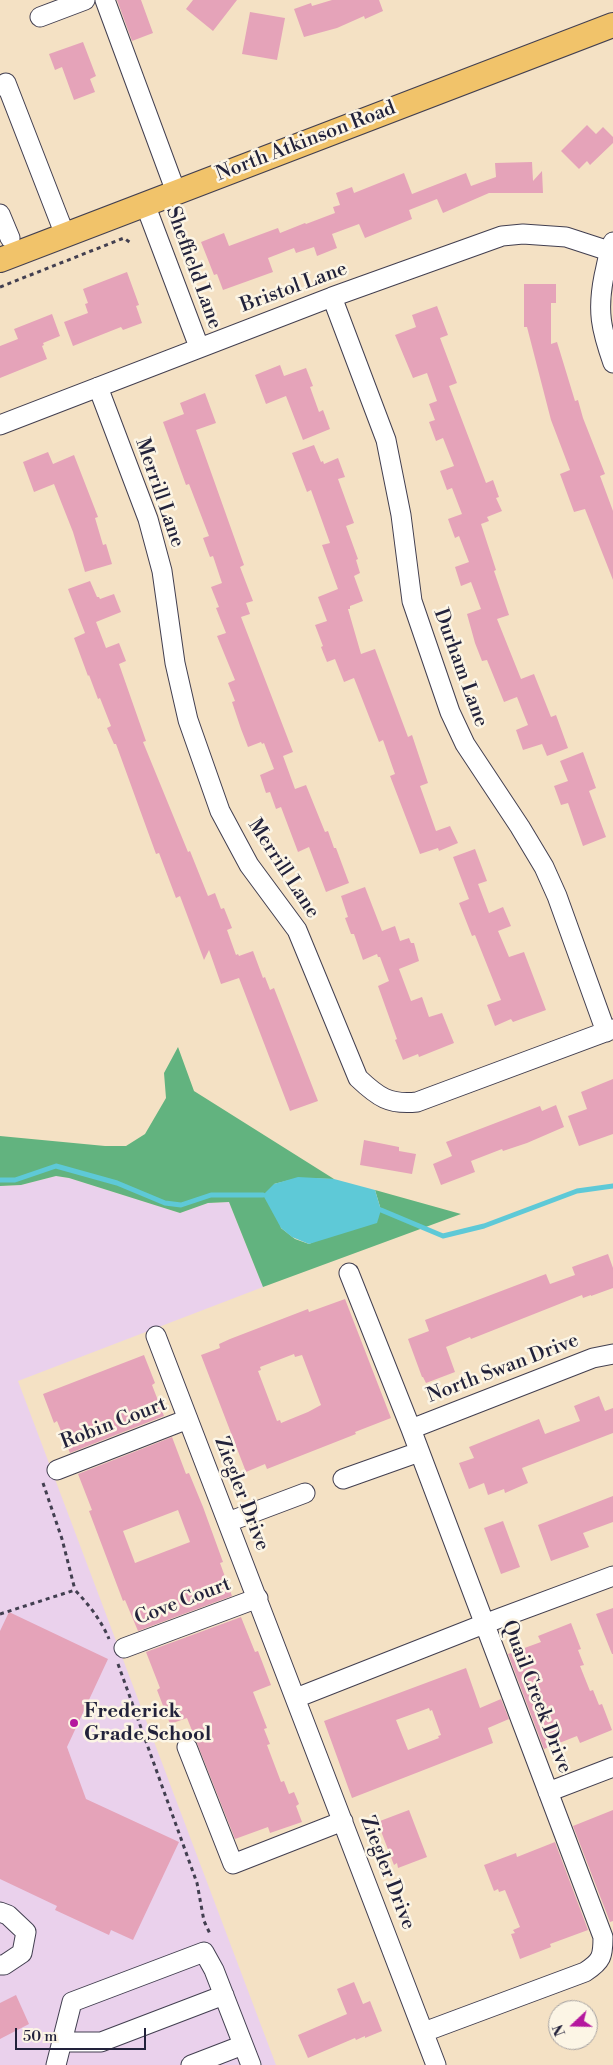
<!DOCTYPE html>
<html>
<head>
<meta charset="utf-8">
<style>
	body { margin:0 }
	#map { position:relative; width:613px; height:2065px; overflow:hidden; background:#f4e1c4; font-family:"Libre Bodoni",serif }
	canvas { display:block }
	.north { position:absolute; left:548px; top:2000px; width:50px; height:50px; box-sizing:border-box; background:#fcf5e5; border:1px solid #a5a1a1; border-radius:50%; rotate:249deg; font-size:14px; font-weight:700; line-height:20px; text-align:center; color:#22223b }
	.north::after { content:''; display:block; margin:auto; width:18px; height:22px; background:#b5179e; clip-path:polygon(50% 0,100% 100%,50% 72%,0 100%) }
	.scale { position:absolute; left:15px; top:2028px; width:131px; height:22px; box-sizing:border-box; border:2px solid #22223b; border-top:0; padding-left:6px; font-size:15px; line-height:18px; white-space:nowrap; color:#22223b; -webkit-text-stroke:4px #fcf5e5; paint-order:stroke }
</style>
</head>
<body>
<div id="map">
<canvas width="613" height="2065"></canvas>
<div class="north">N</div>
<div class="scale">50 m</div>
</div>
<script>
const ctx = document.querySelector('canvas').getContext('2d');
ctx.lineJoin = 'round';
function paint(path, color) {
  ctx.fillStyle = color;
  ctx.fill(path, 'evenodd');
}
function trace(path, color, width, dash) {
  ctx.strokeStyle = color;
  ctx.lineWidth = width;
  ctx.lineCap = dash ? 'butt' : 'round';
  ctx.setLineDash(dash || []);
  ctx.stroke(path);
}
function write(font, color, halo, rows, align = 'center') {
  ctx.font = font + ' "Libre Bodoni",serif';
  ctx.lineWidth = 5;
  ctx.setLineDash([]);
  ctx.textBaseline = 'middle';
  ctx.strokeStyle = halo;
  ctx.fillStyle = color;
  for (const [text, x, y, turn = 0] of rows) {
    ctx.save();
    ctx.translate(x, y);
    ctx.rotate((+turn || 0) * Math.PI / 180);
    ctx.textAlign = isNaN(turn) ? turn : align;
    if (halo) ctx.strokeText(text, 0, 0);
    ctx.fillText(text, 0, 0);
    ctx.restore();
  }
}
const built = new Path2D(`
	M56 1176 69 1178 180 1213 208 1203 229 1202 263 1287 18 1381 276 2065H0V1186L21 1185Z`);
const forest = new Path2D(`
	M178 1047 194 1091 334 1179 298 1178 274 1184 281 1228 295 1239 309 1244 381 1210 375 1190 461 1214 263 1287 229 1202 208 1203 180 1213 69 1178 56 1176 21 1185 0 1186V1136L105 1146H126L145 1134 166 1098 164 1073Z`);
const water = new Path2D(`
	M298 1177 334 1179 375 1190 381 1210 377 1223 309 1244 292 1237 281 1228 263 1195 274 1184Z`);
const stream = new Path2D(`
	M0 1180H15L56 1166 117 1183 165 1203 181 1205 211 1195H263
	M381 1210 443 1236 484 1226 577 1191 613 1186`);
const building = new Path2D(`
	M117 0H141L153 33 132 41Z
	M193 0H237L213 31 186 9Z
	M332 0H379L383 11 365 19 364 16 337 28 304 37 294 9 311 3 312 6Z
	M250 12 285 18 277 60 242 54Z
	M83 42 96 76 90 79 95 92 74 100 62 67 55 70 49 54Z
	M587 125 596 134 603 127 613 137V143L590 165 587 161 579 169 561 151Z
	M532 162 533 181 542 171 543 193H489L443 213 437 199 409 210 412 219 365 238 359 224 332 234 337 248 317 256 314 247 296 253 294 248 268 258 273 272 223 290 217 274 214 275 201 242 224 233 229 246 278 228 280 233 305 223 306 224 335 213 333 207 340 205 336 193 352 187 354 193 404 173 412 194 466 173 471 186 496 177 495 163Z
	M127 272 139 305 136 306 142 323 123 330 121 327 73 346 64 322 88 313 85 304 88 303 83 289Z
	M524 284H556V303H551V344L557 342 575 401 578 400 583 418 605 474 600 476 613 511V580L585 509 574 512 560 474 570 470 551 420 527 327H524Z
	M437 306 448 335 440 338 457 383 449 386 486 483 493 480 499 497 496 498 502 511 487 517 489 521 481 524 496 570 494 571 509 615 497 619 521 679 534 674 551 717 556 715 568 748 547 756 542 744 523 750 516 730 528 725 517 697 504 702 487 660 482 661 475 643 467 614 481 609 471 582 461 586 455 567 469 562 459 536 455 538 448 519 462 514 452 488 447 490 440 471 454 466 443 438 436 441 429 422 435 420 429 404 437 401 427 373 413 378 395 335 416 327 412 315Z
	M52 314 60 336 43 343 44 345 42 346 47 359 0 378V346L18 339 14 329Z
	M280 365 284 376 306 368 313 386 310 387 319 412 323 410 330 429 303 440 286 396 266 404 255 375Z
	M205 393 216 423 196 430 244 565 240 567 253 601 246 603 250 614 241 617 293 752 283 756 295 789 306 785 325 832 328 831 334 848H336L349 883 326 892 309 847 298 852 281 807 276 809 270 792 266 793 260 775 274 769 264 743 262 744 261 742 248 747 241 729 232 702 235 701 228 683 235 680 217 636 226 633 216 608 219 607 211 587 222 583 213 556 210 557 203 538 209 536 189 484 186 485 163 422 184 414 180 403Z
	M314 445 321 462 323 461 324 464 338 458 345 477 338 479 354 523 346 526 358 559 356 560 360 573 354 576 363 601 350 606V609H348L361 654 375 649 408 737 412 735 428 783 420 786 436 831 450 826 458 843 439 851 438 848 420 854 390 776 395 774 383 740 379 742 354 678 344 682 335 659 327 662 321 647 323 646 315 625 327 621 318 597 338 589 322 545 330 543 311 490 307 492 292 453Z
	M48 452 53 464 74 455 98 517 95 518 103 545 106 544 112 564 85 572 73 532 54 484 34 492 23 462Z
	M90 581 97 597H99L100 599 114 594 121 612 96 622 106 648 119 643 126 661 119 664 146 741 143 742 188 852 190 851 208 896 215 893 221 909 224 908 232 928 227 930 236 955 238 954 239 956 253 951 263 978 265 977 270 990 274 988 318 1101 290 1111 239 978 221 984 209 950 204 960 180 896 176 898 159 853 156 854 116 744H114L107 728 111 726 100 698 98 699 89 675 88 676 74 638 85 633 68 589Z
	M583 752 596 788 589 791 606 837 583 846 568 803 561 805 554 786 568 781 560 761Z
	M475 849 487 881 478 884 489 913 503 907 511 926 498 931 509 957 524 952 546 1010 513 1022 511 1019 495 1026 487 1005 501 1000 475 935 472 936 459 903 469 899 453 857Z
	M365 887 382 931 395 926 400 941 409 938 411 943H414L419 961 399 969 411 1001 422 997 429 1017 442 1013 454 1043 419 1057 418 1054 403 1060 395 1040 397 1039 378 986 389 981 380 957H378L377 954 363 960 354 934H351L345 918 348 917 341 896Z
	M613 1079V1134L579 1146 568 1116 587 1109 581 1092Z
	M556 1105 564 1127 527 1143 503 1151 502 1149 471 1161 475 1172 441 1185 433 1164 452 1156 446 1142 540 1106 542 1111Z
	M364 1140 399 1147V1151L416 1154 412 1174 360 1165Z
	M608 1254 613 1268V1288L591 1296V1295L583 1298 582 1295 471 1339 470 1337 446 1347 455 1372 426 1383 423 1377H422L408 1339 429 1331 425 1320 546 1274 550 1284 575 1275 572 1267Z
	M345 1299 391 1418 355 1432 356 1434 267 1469 265 1464 246 1472 201 1355 220 1348 219 1344 230 1339 308 1309 309 1312ZM294 1354 295 1357 302 1355 321 1405 308 1412 281 1423 280 1420 277 1421 258 1371 261 1370 260 1367Z
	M144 1355 155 1383 152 1385 164 1416 70 1453 57 1421 54 1423 43 1394Z
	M599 1396 605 1411 613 1408V1433L522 1468 528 1483 505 1493 504 1489 488 1495 484 1483 469 1489 459 1463 474 1458 469 1447 539 1419 545 1434 580 1421 574 1406Z
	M172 1437 186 1474 189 1473 203 1507 223 1562 220 1563 232 1596 138 1631 125 1600 123 1601 89 1511 92 1510 78 1474ZM178 1510 190 1542 135 1563 123 1531Z
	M613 1496V1522L583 1533 589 1547 551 1561 538 1525Z
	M503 1521 520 1567 501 1574 484 1528Z
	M613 1608V1654H612L596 1614Z
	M9 1612 108 1659 67 1747 86 1799 179 1842 133 1940 111 1930 109 1935 55 1910 57 1906 0 1879V1631Z
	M241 1617 255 1652 258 1651 271 1685 253 1692 267 1728 264 1729 270 1744 267 1745 281 1782 284 1781 289 1794 294 1792 299 1804 296 1806 302 1822 270 1833 268 1827 235 1839 187 1718 170 1724 157 1690 160 1688 146 1652Z
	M571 1623 581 1649 578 1650 584 1665 580 1666 590 1691 593 1690 599 1705 602 1704 612 1730 580 1743 577 1736 544 1749 508 1654 541 1642 538 1636Z
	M466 1668 480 1708 501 1699 509 1719 488 1728 493 1743 352 1798 324 1721ZM429 1708 430 1711 432 1710 441 1735 438 1736 439 1738 408 1750 396 1720Z
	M409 1810 427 1857 398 1868 397 1863 394 1865 379 1826 382 1825 380 1821Z
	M613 1810V1921L610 1922 573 1826Z
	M555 1842 588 1930 550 1944 551 1947 520 1959 511 1934 515 1933 513 1930 520 1927 505 1890 499 1892 498 1889 494 1891 484 1865 516 1853 517 1857Z
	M354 1982 363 2004 370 2001 382 2031 365 2038V2036L356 2040 355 2038 308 2058 298 2035 347 2014 337 1989Z
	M16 1995 29 2024 0 2039V2003Z`);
const path = new Path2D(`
	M0 287 124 238 132 244
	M43 1483 62 1539 75 1590
	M0 1614 75 1590C89 1605 101 1620 109 1639
	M118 1664 197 1883 204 1921 211 1936`);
const minor = new Path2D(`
	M105 0 176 192
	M40 17 85 0
	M0 86 6 83 65 235
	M145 204 199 347
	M0 214 10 238
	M613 242C608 253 607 264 604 276 597 311 601 329 613 363
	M332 297 386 440 401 515 412 601 450 712 465 744 520 827 544 867 557 896 606 1032
	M98 387 148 519 162 571 175 663 188 720 220 811 249 865 297 930 358 1078C378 1097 389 1105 417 1102L613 1029
	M0 425 332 297 502 236 523 234 566 237 609 251
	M349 1273 411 1429 603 1937C603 1956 602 1961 585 1972L424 2032
	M156 1336 436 2065
	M411 1429 593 1358 613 1354
	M57 1470 188 1419
	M343 1479 419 1452
	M228 1522 305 1493
	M124 1648 258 1598
	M296 1698 484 1624 613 1576
	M187 1747 233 1864 343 1821
	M548 1792 613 1767
	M0 1912 8 1915 26 1932 22 1953 4 1965H0
	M62 2042H101L224 1995
	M56 2065 72 2002 204 1952 214 1970 251 2065
	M191 2065 243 2045`);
const major = new Path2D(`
	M0 260 613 25`);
const markers = [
	[74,1723,5,"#b5179e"]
];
const streetNames = [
	["North Atkinson Road",306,142,-21],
	["Sheffield Lane",193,268,70],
	["Bristol Lane",294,288,-20],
	["Merrill Lane",159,493,71],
	["Durham Lane",460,668,70],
	["Merrill Lane",283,869,57],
	["North Swan Drive",503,1369,-21],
	["Robin Court",114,1424,-21],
	["Ziegler Drive",241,1494,69],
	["Cove Court",183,1602,-21],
	["Quail Creek Drive",536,1697,69],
	["Ziegler Drive",387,1873,69]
];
const poiNames = [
	["Frederick",84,1712],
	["Grade School",84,1735]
];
paint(built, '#ead1ec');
paint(forest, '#62b37f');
paint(water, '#5ec9d7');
trace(stream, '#5ec9d7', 5);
paint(building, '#e5a3b9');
trace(minor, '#423f50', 21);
trace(major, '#423f50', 26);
trace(path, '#423f50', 3, [4, 4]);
trace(minor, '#fff', 19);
trace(major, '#f1c36a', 24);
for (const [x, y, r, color] of markers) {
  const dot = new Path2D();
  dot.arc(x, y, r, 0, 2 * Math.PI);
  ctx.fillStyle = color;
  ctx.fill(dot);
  trace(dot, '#fcf5e5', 2);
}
write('20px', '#22223b', '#fcf5e5', streetNames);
write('bold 20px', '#22223b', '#fcf5e5', poiNames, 'left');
</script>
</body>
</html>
